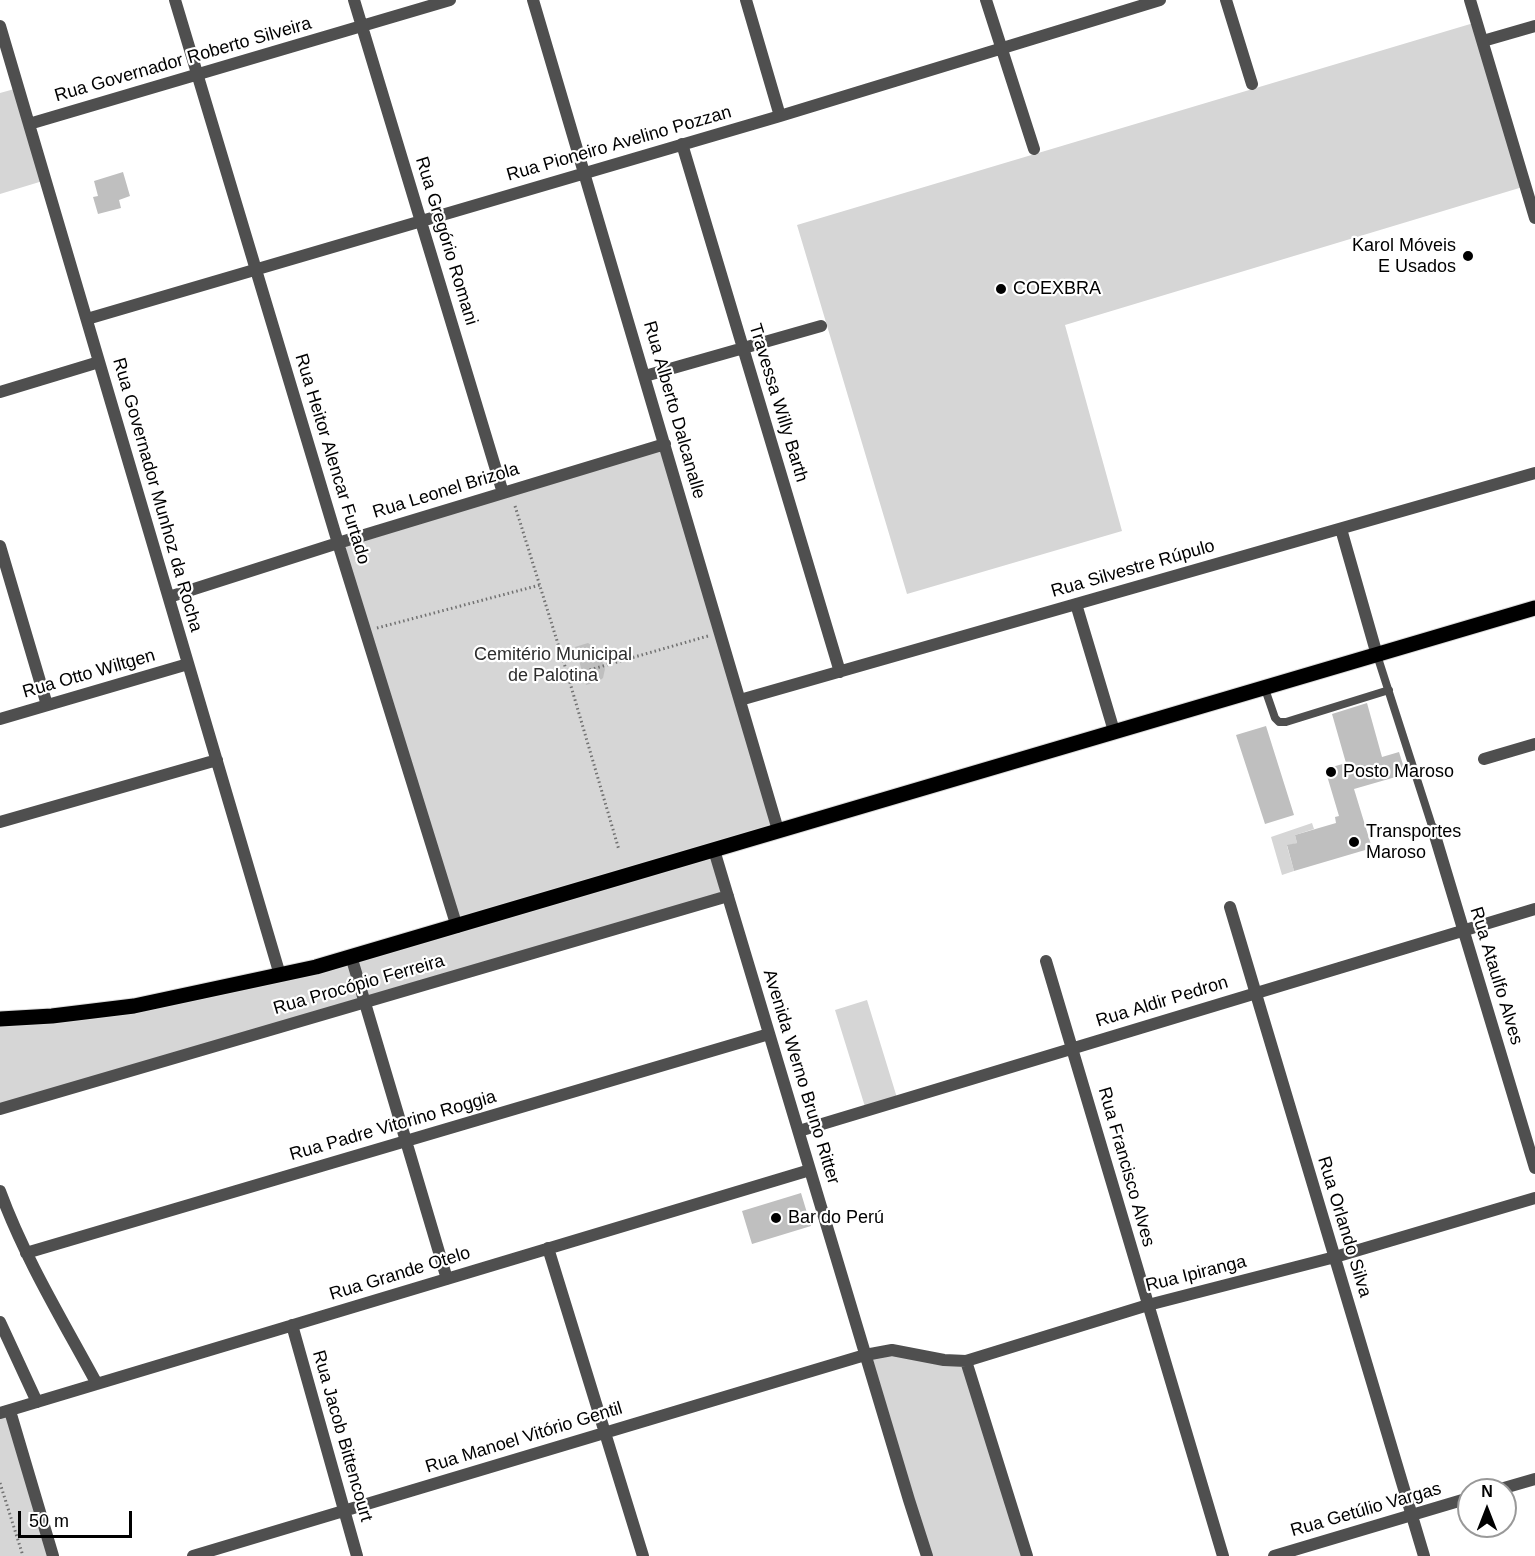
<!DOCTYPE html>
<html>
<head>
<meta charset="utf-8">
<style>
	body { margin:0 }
	#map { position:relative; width:1535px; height:1556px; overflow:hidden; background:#fff; font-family:Arial,sans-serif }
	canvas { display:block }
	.north { position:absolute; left:1457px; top:1478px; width:60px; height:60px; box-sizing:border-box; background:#fff; border:2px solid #999; border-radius:50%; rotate:0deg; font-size:16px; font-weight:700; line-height:24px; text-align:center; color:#000 }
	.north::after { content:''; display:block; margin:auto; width:21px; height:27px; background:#000; clip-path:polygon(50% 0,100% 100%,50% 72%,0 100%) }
	.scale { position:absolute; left:18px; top:1511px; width:114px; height:27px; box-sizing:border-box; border:3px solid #000; border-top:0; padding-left:8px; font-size:18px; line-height:21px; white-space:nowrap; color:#000; -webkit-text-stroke:4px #fff; paint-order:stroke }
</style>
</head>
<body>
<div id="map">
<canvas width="1535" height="1556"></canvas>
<div class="north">N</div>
<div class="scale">50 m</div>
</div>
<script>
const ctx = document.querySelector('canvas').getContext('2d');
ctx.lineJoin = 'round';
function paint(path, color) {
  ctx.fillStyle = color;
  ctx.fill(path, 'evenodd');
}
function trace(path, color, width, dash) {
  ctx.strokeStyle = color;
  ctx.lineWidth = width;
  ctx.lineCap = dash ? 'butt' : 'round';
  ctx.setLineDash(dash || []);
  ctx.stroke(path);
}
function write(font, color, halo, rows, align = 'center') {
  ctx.font = font + ' Arial,sans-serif';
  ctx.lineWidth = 4.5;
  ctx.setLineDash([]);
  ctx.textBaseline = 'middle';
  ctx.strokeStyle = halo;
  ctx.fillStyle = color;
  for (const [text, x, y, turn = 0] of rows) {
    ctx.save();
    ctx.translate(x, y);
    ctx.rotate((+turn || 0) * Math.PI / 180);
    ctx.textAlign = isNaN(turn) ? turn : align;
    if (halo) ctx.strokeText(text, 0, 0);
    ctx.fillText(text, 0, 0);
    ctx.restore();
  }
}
const green = new Path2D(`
	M1477 22 1526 186 1065 325 1122 531 907 594 797 225Z
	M18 88 46 180 0 194V93Z
	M665 444 778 830 714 850 728 896 0 1109V1019L134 1006 456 927 338 543Z
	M1312 823 1314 829 1295 835 1297 843 1287 846 1294 871 1282 875 1271 837Z
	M867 1000 898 1101 866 1110 835 1010Z
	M892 1350 966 1361 1027 1556H927L865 1355Z
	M10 1411 53 1556H0V1413Z`);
const building = new Path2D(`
	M123 172 130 196 119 200 121 208 98 214 93 197 98 196 94 181Z
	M588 643 598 650 605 669 603 678 599 681 586 685 575 647Z
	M1367 703 1382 757 1399 752 1406 774 1354 789 1372 848 1294 871 1287 845 1297 843 1295 835 1336 823 1335 817 1339 816 1325 769 1346 763 1332 714Z
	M1266 726 1294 815 1265 824 1236 735Z
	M801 1193 811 1226 752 1244 742 1211Z`);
const path = new Path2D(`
	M515 506 568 676 619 850
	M377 628 540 585
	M568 676 708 636
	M0 1483 23 1556`);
const service = new Path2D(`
	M1377 655 1433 829
	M1265 689 1275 718 1279 722H1286L1389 690`);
const minor = new Path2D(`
	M175 0 338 543 457 927
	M354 0 503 493
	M533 0 778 830
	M746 0 780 116
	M986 0 1034 149
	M1226 0 1252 84
	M0 26 280 975
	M1483 41 1535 26
	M29 124 450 0
	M682 144 840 672
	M87 319 780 116 1160 0
	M645 376 821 326
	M0 392 99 362
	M1341 529 1377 655
	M0 546 47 705
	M169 597 338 543 665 444
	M1076 604 1114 731
	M740 700 1535 473
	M0 719 188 664
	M1484 759 1535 744
	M0 822 217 760
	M1433 829 1535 1168
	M714 850 909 1500 927 1556
	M1230 907 1424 1556
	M351 956 447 1279
	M1046 961 1223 1556
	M0 1109 728 896
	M799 1131 1535 909
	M0 1191C25 1259 63 1321 97 1384
	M548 1248 643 1556
	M26 1253 769 1034
	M0 1322 37 1402
	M292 1325 357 1556
	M966 1361 1027 1556
	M10 1411 53 1556
	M0 1413 810 1170
	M1497 1490 1535 1479
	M193 1556 865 1355 892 1350 944 1360 966 1361 1148 1305 1335 1257 1535 1198
	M1274 1556 1469 1498`);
const tertiary = new Path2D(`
	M1470 0 1535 218`);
const primary = new Path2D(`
	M0 1019 52 1016 134 1006 316 967 1535 608`);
const markers = [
	[1468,256,6,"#000"],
	[1001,289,6,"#000"],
	[1331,772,6,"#000"],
	[1354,842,6,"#000"],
	[776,1218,6,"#000"]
];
const streetNames = [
	["Rua Governador Roberto Silveira",183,60,-16],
	["Rua Pioneiro Avelino Pozzan",619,144,-16],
	["Rua Gregório Romani",446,241,73],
	["Travessa Willy Barth",778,403,73],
	["Rua Alberto Dalcanalle",674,410,74],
	["Rua Heitor Alencar Furtado",332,459,73],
	["Rua Leonel Brizola",446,491,-17],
	["Rua Governador Munhoz da Rocha",157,495,74],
	["Rua Silvestre Rúpulo",1133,569,-16],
	["Rua Otto Wiltgen",89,674,-16],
	["Rua Ataulfo Alves",1496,976,73],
	["Rua Procópio Ferreira",359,985,-16],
	["Rua Aldir Pedron",1162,1002,-17],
	["Avenida Werno Bruno Ritter",801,1077,73],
	["Rua Padre Vitorino Roggia",393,1126,-16],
	["Rua Francisco Alves",1126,1167,74],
	["Rua Orlando Silva",1344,1227,73],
	["Rua Grande Otelo",400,1274,-17],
	["Rua Ipiranga",1196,1274,-14],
	["Rua Jacob Bittencourt",342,1436,74],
	["Rua Manoel Vitório Gentil",524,1438,-17],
	["Rua Getúlio Vargas",1366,1510,-16]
];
const poiNames = [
	["Karol Móveis",1456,246,"right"],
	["E Usados",1456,267,"right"],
	["COEXBRA",1013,289],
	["Posto Maroso",1343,772],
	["Transportes",1366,832],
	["Maroso",1366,853],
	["Bar do Perú",788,1218]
];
const parkNames = [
	["Cemitério Municipal",553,655],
	["de Palotina",553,676]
];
paint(green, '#d6d6d6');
paint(building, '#bfbfbf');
trace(primary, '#dbdbdb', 17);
trace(path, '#717171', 3, [1.5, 3]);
trace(service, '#4f4f4f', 8);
trace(minor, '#4f4f4f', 12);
trace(tertiary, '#4f4f4f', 12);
trace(primary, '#000', 15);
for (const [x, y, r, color] of markers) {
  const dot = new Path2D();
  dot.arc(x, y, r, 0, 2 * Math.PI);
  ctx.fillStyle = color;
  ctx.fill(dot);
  trace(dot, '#fff', 2);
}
write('18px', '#000', '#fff', streetNames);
write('18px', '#000', '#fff', poiNames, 'left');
write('18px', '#2d2d2d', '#fff', parkNames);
</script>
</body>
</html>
